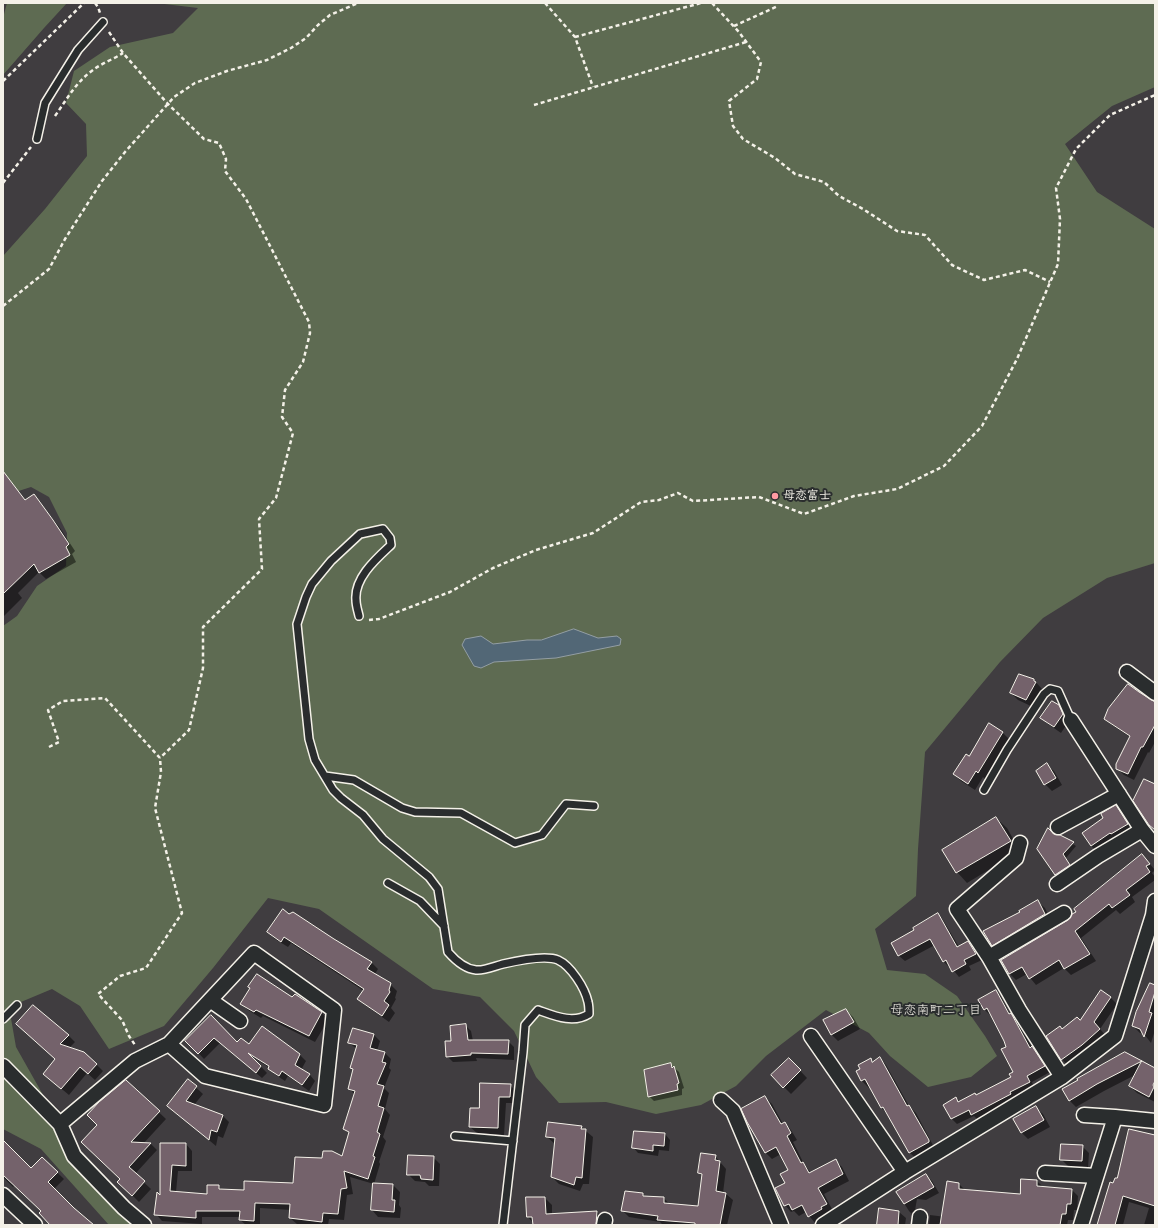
<!DOCTYPE html>
<html>
<head>
<meta charset="utf-8">
<style>
	body { margin:0 }
	#map { position:relative; width:1158px; height:1228px; overflow:hidden; background:#403d40; font-family:"Comic Neue",sans-serif }
	canvas { display:block }
	.frame { position:absolute; inset:0; border:4px solid #f4f1e8; pointer-events:none }
</style>
</head>
<body>
<div id="map">
<canvas width="1158" height="1228"></canvas>
<div class="frame"></div>
</div>
<script>
const ctx = document.querySelector('canvas').getContext('2d');
ctx.lineJoin = 'round';
function paint(path, color) {
  ctx.fillStyle = color;
  ctx.fill(path, 'evenodd');
}
function trace(path, color, width, dash) {
  ctx.strokeStyle = color;
  ctx.lineWidth = width;
  ctx.lineCap = dash ? 'butt' : 'round';
  ctx.setLineDash(dash || []);
  ctx.stroke(path);
}
function write(font, color, halo, rows, align = 'center') {
  ctx.font = font + ' "Comic Neue","Klee One",sans-serif';
  ctx.lineWidth = 4;
  ctx.setLineDash([]);
  ctx.textBaseline = 'middle';
  ctx.strokeStyle = halo;
  ctx.fillStyle = color;
  for (const [text, x, y, turn = 0] of rows) {
    ctx.save();
    ctx.translate(x, y);
    ctx.rotate((+turn || 0) * Math.PI / 180);
    ctx.textAlign = isNaN(turn) ? turn : align;
    if (halo) ctx.strokeText(text, 0, 0);
    ctx.fillText(text, 0, 0);
    ctx.restore();
  }
}
const green = new Path2D(`
	M7 3H67L44 28 3 75V18Z
	M156 3H1155V87L1112 106 1065 144 1097 192 1155 229V563L1107 578 1043 618 1000 662 925 752 918 849 916 896 875 929 887 970 925 974 957 996 985 1036 997 1056 971 1077 928 1087 890 1056 869 1033 826 1010 766 1056 736 1086 701 1105 656 1114 606 1102 559 1103 536 1077 514 1031 480 997 433 989 319 909 268 898 213 968 164 1026 109 1049 80 1006 52 989 9 1007 16 1047 47 1102 86 1160 134 1225H109L41 1149 3 1129V626L17 616 37 586 66 566 67 533 49 497 31 487 3 496V256L45 209 87 156 86 124 66 103 74 71 110 47 173 33 198 8Z`);
const water = new Path2D(`
	M574 629 598 638 617 636 621 639 620 645 556 658 494 662 481 668 474 666 462 645 465 639 481 636 493 644 527 640H541Z`);
const shadow = new Path2D(`
	M34 495 60 528 75 551 72 554 76 562 46 579 39 572 18 593 22 598 3 617V514Z
	M1034 680 1042 689 1033 707 1018 700 1011 693Z
	M1155 704V742L1149 753 1148 752 1134 780 1124 775 1117 768 1130 737 1112 725 1106 719Z
	M1058 706 1065 713 1069 721 1061 733 1048 724 1042 718Z
	M1002 732 1009 739 985 779 983 777 975 790 961 781 954 774Z
	M1047 765 1054 771 1062 785 1052 791 1045 784Z
	M1116 807 1123 813 1134 831 1098 852 1091 846Z
	M996 818 1007 828 1020 851 967 883 957 872Z
	M1054 835 1060 836 1076 846 1066 858 1073 868 1059 877 1056 874Z
	M1142 855 1155 870 1152 873 1155 877V880L1132 897 1135 902 1120 914 1116 910 1081 938 1096 961 1071 975 1064 968 1036 985 1027 974 1016 980 1010 974 1027 965 1026 964 1009 974 1002 960 1069 921 1073 915 1078 912 1075 909Z
	M1038 902 1045 908 1051 921 999 952 992 945 1021 913Z
	M938 914 943 920 959 947 968 942 974 948 982 960 969 966 971 970 959 977 950 966 949 967 943 961 935 945 905 961 899 956 915 930Z
	M268 932 371 962 378 969 375 974 390 984 397 991 395 998 396 999 391 1008 395 1013 389 1022 365 1005 358 999 364 991 291 943 288 947 275 939Z
	M1155 986V1030L1151 1043 1144 1034 1140 1033 1133 1026Z
	M996 991 1001 997 1010 1014 1016 1020 1032 1047 1038 1053 1050 1072 1032 1082 1034 1088 1016 1100 978 1120 974 1116 957 1124 952 1119 945 1105 956 1098 960 1102 976 1096 1012 1077 1014 1072 1007 1047 991 1015H990L985 1010Z
	M295 995 322 1013 328 1020 315 1042 263 1016 261 1018 248 1010 241 1003 292 999Z
	M1110 997 1117 1004 1100 1029 1106 1036 1068 1066 1062 1059V1030L1080 1021Z
	M846 1010 853 1017 860 1029 838 1041 831 1034Z
	M211 1017 238 1043 249 1046 262 1028 300 1055 306 1061 301 1070 310 1075 315 1081 309 1091 288 1076 285 1081 276 1075 270 1068 251 1056 267 1073 262 1078 220 1043 204 1059 187 1041Z
	M465 1025 471 1031 473 1041H508L514 1047V1060L476 1058 477 1061 453 1062 447 1056 453 1042Z
	M24 1030 68 1035 75 1042 69 1048 96 1064 103 1071 95 1080 87 1073 69 1095 51 1080 56 1059Z
	M374 1035 380 1041 377 1051 385 1053 391 1059 389 1068 391 1070 384 1088 389 1093 385 1109 390 1115 383 1137 386 1141 379 1162 380 1164 374 1184 393 1185 400 1192 399 1205 401 1208 400 1218 378 1217 372 1210 374 1184 350 1177 353 1194 347 1195 344 1220 329 1219 328 1225 297 1224 290 1218 291 1210 260 1208V1225H246L240 1220 241 1217H202V1224L162 1221 156 1214 161 1197V1144H186L192 1151V1171H178L176 1192 208 1195 218 1186 223 1191H245L294 1184 323 1159 342 1157 350 1134 344 1128 355 1095 349 1088 354 1070 351 1067 357 1049 349 1043Z
	M1125 1053 1155 1069V1102L1137 1093 1130 1086 1137 1074 1104 1091 1076 1107 1069 1100Z
	M880 1058 886 1065 909 1106 916 1113 935 1149 917 1159 910 1153 887 1114 882 1108 870 1087 869 1088 862 1081 857 1072 870 1060 873 1062Z
	M789 1059 807 1078 791 1094 772 1075Z
	M670 1064 679 1072 684 1088 682 1089V1095L654 1101 649 1096Z
	M188 1080 203 1094 194 1105 223 1116 229 1122 223 1138 218 1136 216 1146 168 1106Z
	M126 1081 166 1119 143 1144H151L157 1150 135 1174 151 1189 139 1202 125 1188 98 1125Z
	M510 1085 517 1092 516 1103H506L504 1135 477 1133 470 1127 480 1109Z
	M765 1097 772 1104 783 1124 785 1123 791 1130 797 1140 793 1142 804 1164 811 1173 835 1160 842 1167 849 1181 824 1194 833 1211 827 1214 828 1216 815 1223 806 1212 799 1216 794 1211 791 1212 785 1205 786 1184 789 1170 781 1154 772 1159 765 1152Z
	M1036 1108 1043 1114 1050 1127 1028 1139 1022 1133 1014 1120Z
	M581 1127 593 1137 589 1184H583L580 1191 559 1184 552 1177 555 1144 547 1137Z
	M665 1134 670 1140 669 1151 659 1150 658 1156 638 1153 633 1147Z
	M1155 1136V1225H1144L1149 1208 1129 1202 1123 1225H1098L1118 1179Z
	M3 1142 31 1169 42 1158 64 1179 54 1189 92 1225H52L42 1211 15 1185 13 1187 3 1177Z
	M1082 1146 1089 1153 1088 1168 1068 1166 1061 1159Z
	M715 1156 726 1169 723 1193 726 1194 733 1200 727 1225H663L660 1222 629 1217 622 1210 643 1194 645 1197 664 1198 670 1205 698 1207 703 1177 699 1173Z
	M433 1157 440 1164 439 1186H429L425 1182 415 1181 408 1174Z
	M926 1175 932 1181 939 1193 926 1200 917 1199 914 1216 909 1211 897 1192Z
	M1037 1181 1043 1187 1072 1190 1078 1196 1077 1210H1074L1073 1220H1068L1067 1225H960L945 1188 959 1184 965 1190 1021 1195Z
	M545 1198 552 1205V1223L534 1224 528 1217Z
	M880 1209 899 1212 906 1218 905 1225H878Z
	M597 1212 603 1218V1225H556L555 1215Z
	M930 1215 946 1217 953 1225H929Z`);
const building = new Path2D(`
	M3 471 25 500 34 494 53 520 69 544 66 547 70 555 39 573 34 564 3 594Z
	M1019 674 1034 679V681L1036 682 1026 700 1010 693Z
	M1128 684 1139 692 1155 702V725L1143 747H1141L1128 774 1116 769V764L1130 736 1104 719 1108 709Z
	M1052 701 1059 705 1063 714 1054 727 1040 718Z
	M989 723 1003 732 978 773 976 771 968 784 953 774 966 754 969 756Z
	M1047 763 1056 778 1044 785 1036 771Z
	M1144 779 1155 784V830L1149 825 1133 801Z
	M1116 805 1128 824 1111 834 1110 833 1091 846 1082 833 1103 818 1101 814Z
	M996 817 1011 841 956 873 942 850Z
	M1048 828 1054 834 1060 835 1074 842 1063 854 1070 865 1055 875 1037 849Z
	M1142 854 1150 864 1146 866 1150 872 1126 890 1130 895 1112 908 1109 904 1075 931 1090 954 1064 969 1059 960 1029 979 1022 967 1009 974 1001 960 1068 920 1072 914 1076 912 1074 909Z
	M1038 900 1045 914 992 946 983 931 1020 912 1019 911Z
	M283 909 289 914 293 912 334 939 372 962 367 969 391 983 389 990 390 992 384 1001 389 1005 382 1016 357 999 364 989 284 937 281 942 267 932Z
	M938 913 957 947 968 941 976 954 964 960 966 964 952 972 946 960 943 962 930 939 898 956 891 943 914 930 913 928Z
	M257 974 292 997 295 994 322 1012 309 1036 256 1010 254 1012 240 1004 250 988 248 987Z
	M1150 983 1155 985V992L1149 1012 1152 1013 1144 1037 1140 1029 1132 1026 1136 1012Z
	M996 990 1009 1014 1011 1013 1030 1048 1032 1046 1045 1066 1027 1076 1030 1082 1010 1092 1011 1094 971 1115 969 1110 951 1119 943 1105 956 1097 958 1102 975 1093 976 1095 1011 1077 1009 1074 1013 1072 1001 1049 1006 1047 1004 1041 987 1008 984 1010 978 1000Z
	M1101 990 1111 997 1094 1022 1100 1029 1082 1045 1061 1060 1046 1036 1060 1026 1062 1029 1077 1017 1080 1020Z
	M33 1005 69 1035 60 1044 84 1052 97 1064 88 1074 80 1067 61 1089 43 1074 55 1059 16 1024Z
	M846 1009 854 1022 831 1035 823 1020Z
	M211 1015 237 1042 241 1038 249 1044 262 1026 300 1054 295 1065 310 1074 302 1085 282 1071 279 1076 268 1069 269 1066 248 1053 261 1066 256 1073 214 1038 198 1054 185 1041Z
	M466 1024 468 1040H509L508 1054 471 1053V1055L446 1057 445 1041H451L450 1026Z
	M353 1028 374 1034 370 1048 385 1052 382 1062 386 1063 377 1084 384 1086 378 1106 384 1108 377 1132 380 1134 373 1156 375 1157 368 1179 344 1171 347 1188 341 1189 338 1214 323 1213 322 1222 289 1218 290 1204 255 1203 254 1221 239 1220 240 1211H196V1218L154 1215 157 1192 160 1195V1143H186V1166L172 1165 170 1191 207 1194V1185H219V1189L244 1190V1181L293 1183 295 1157 322 1158 323 1151H332L342 1156 349 1132 343 1129 355 1091 348 1089 353 1069 350 1068 357 1045 348 1043Z
	M1125 1052 1142 1061 1097 1084 1069 1101 1062 1089 1078 1080 1077 1079Z
	M880 1057 907 1106 909 1105 929 1140V1142L909 1153 883 1107 881 1108 865 1079 861 1081 856 1071 860 1069 858 1065 871 1058 872 1062Z
	M789 1058 801 1070 783 1088 771 1075Z
	M1142 1061 1155 1068V1081L1153 1085 1154 1087 1149 1097 1129 1086Z
	M671 1063 672 1068 674 1066 679 1083 677 1084 678 1090 648 1097 644 1070Z
	M188 1079 197 1086 186 1101 223 1115 217 1132 211 1130 209 1140 167 1106Z
	M126 1080 160 1111 131 1142 151 1143 129 1167 145 1181 132 1196 117 1182 120 1179 81 1142 97 1125 87 1115 99 1102Z
	M480 1083 511 1084 510 1097H499L498 1128 469 1127 470 1108H479Z
	M765 1096 781 1124 785 1122 791 1133 787 1136 801 1163 803 1162 809 1173 836 1159 843 1174 818 1188 827 1204 821 1207 822 1209 808 1217 802 1205 792 1210 789 1204 784 1206 775 1188 785 1183 780 1174 788 1170 776 1147 765 1153 747 1122 741 1109Z
	M1036 1106 1044 1120 1021 1133 1013 1119Z
	M548 1122 582 1126 581 1129H586L582 1178 576 1177 574 1185 551 1177 555 1138 546 1137Z
	M1129 1129 1155 1135V1206L1123 1196 1115 1225H1097L1110 1182 1113 1183 1115 1178H1117Z
	M634 1131 665 1133 664 1146 653 1145V1151L632 1148Z
	M3 1140 31 1168 42 1157 58 1172 48 1182 74 1208 94 1225H50L39 1213 41 1211 3 1175Z
	M1061 1144 1083 1145 1082 1161 1060 1160Z
	M701 1153 716 1155 715 1160 720 1161 716 1191 726 1193 720 1225H695V1223L657 1220 658 1216 621 1211 625 1191 643 1193V1196L664 1197V1203L698 1206 702 1174 698 1173Z
	M408 1155 434 1156 433 1180 421 1179 420 1175H407Z
	M926 1174 934 1187 904 1204 896 1192Z
	M1021 1179 1037 1180V1186L1072 1189 1071 1204H1067L1066 1214H1062L1060 1225H940L947 1181 959 1183V1189L1020 1194Z
	M373 1183 393 1184 392 1200H395L394 1212 371 1210Z
	M526 1197H545L546 1214 597 1211 596 1225H533L532 1217H527Z
	M879 1208 899 1211 898 1225H877Z`);
const path = new Path2D(`
	M95 3 98 7 100 13
	M545 3 575 37 593 87
	M712 3 739 32 761 62 757 79 729 101 733 126 743 139 775 158 795 174 824 182 839 196 863 209 897 231 925 235 952 265 984 280 1025 270 1050 282
	M734 26 778 6
	M109 32 123 53 168 104 204 139 219 143 226 159 225 171 246 199 309 322 310 333 303 362 285 390 282 417 293 433 276 498 259 519 262 569 203 627V668L189 730 160 758
	M575 37 701 3
	M3 81 84 3
	M534 105 746 42
	M55 116C67 99 76 82 93 70 102 63 114 59 123 53
	M3 183 31 147
	M3 306 49 269 65 239 102 181 125 152 174 97 195 83 227 71 267 60 291 48 306 38 318 25 330 15 358 3
	M369 620 379 619 450 592 493 568 536 550 593 533 641 502 659 500 678 493 693 501 759 497 804 514 854 496 897 489 944 466 982 426 1017 359 1058 264 1060 219 1056 188 1076 149 1110 115 1155 95
	M49 747 59 742 48 710 63 701 105 698 160 758 161 772 155 808 182 913 146 968 120 976 98 994 122 1020 129 1036 135 1045`);
const lane = new Path2D(`
	M37 139 45 103 78 50 103 22
	M359 616C358 611 356 606 356 600 354 578 376 559 391 545L390 538 383 529 360 534 331 561 312 584 306 597 297 624 309 739 315 760 333 790 341 798 363 815 383 839 429 877 438 889 448 952C455 960 465 969 476 970 484 971 495 966 503 964 516 961 546 955 558 960 571 966 585 988 588 1002 589 1006 589 1010 589 1014 573 1024 555 1016 538 1010L525 1025 523 1052 503 1225
	M325 776 354 780 402 808 415 812 461 813 515 843 542 835 566 804 594 806
	M984 790 1007 750 1044 694 1050 689 1058 691 1071 720
	M388 883 420 901 444 926
	M3 1019 17 1005
	M455 1136 513 1141`);
const street = new Path2D(`
	M1127 672 1155 693
	M1071 720 1142 830 1155 846
	M1058 827 1119 794
	M1020 843 1016 858 957 909 989 957 1019 1010 1062 1077
	M1057 884 1098 856 1142 830
	M989 957 1064 913
	M210 1000 240 1021
	M811 1036 905 1172
	M3 1066 60 1124
	M721 1100 733 1111 781 1225
	M1084 1115 1115 1117
	M1045 1173 1096 1176
	M3 1195 35 1225
	M144 1225 124 1208 74 1156 60 1124 135 1061 169 1044 254 953 334 1010 324 1105 205 1076 169 1044
	M604 1225 605 1220
	M823 1225 905 1172 1062 1077 1115 1036 1153 915 1155 901
	M919 1225 920 1217
	M1081 1225 1115 1117 1155 1121`);
const markers = [
	[775,496,4,"#ff9aa2"]
];
const poiNames = [
	["母恋富士",783,496]
];
const neighbourhoodNames = [
	["母恋南町二丁目",936,1010]
];
paint(green, '#5e6b52');
paint(water, '#526776');
trace(water, '#939ea4', 1);
paint(shadow, '#0007');
paint(building, '#74626b');
trace(building, '#f4f1e8', 1);
trace(lane, '#f4f1e8', 10);
trace(street, '#f4f1e8', 17);
trace(path, '#f4f1e8', 2.5, [4, 3]);
trace(lane, '#2a2d2e', 7);
trace(street, '#2a2d2e', 14);
for (const [x, y, r, color] of markers) {
  const dot = new Path2D();
  dot.arc(x, y, r, 0, 2 * Math.PI);
  ctx.fillStyle = color;
  ctx.fill(dot);
  trace(dot, '#2a2d2e', 1.5);
}
write('bold 12px', '#f4f1e8', '#2a2d2e', poiNames, 'left');
write('13px', '#f4f1e8', '#2a2d2e', neighbourhoodNames);
</script>
</body>
</html>
